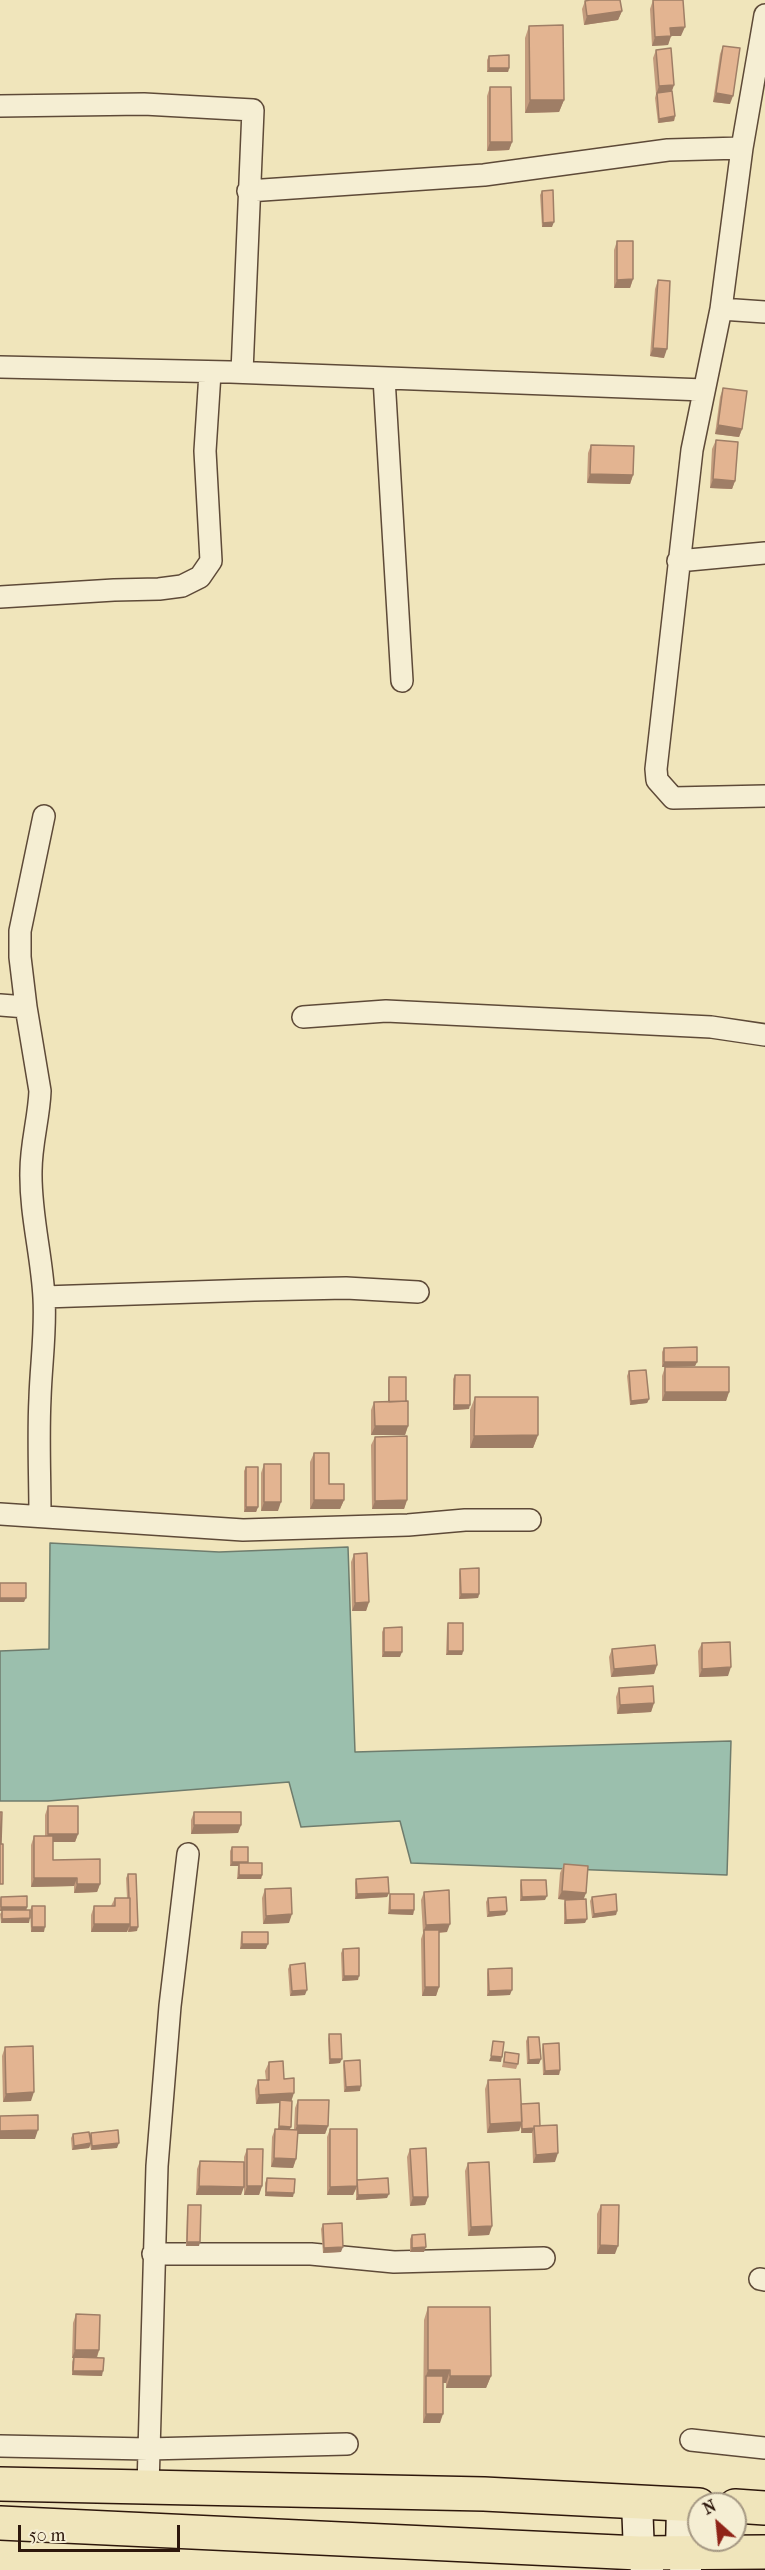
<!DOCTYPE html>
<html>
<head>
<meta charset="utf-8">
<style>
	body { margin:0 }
	#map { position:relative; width:765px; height:2570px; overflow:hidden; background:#f0e5bb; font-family:"IM FELL French Canon",serif }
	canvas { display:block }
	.north { position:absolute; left:687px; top:2492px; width:60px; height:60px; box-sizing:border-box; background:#f5eed3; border:2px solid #a59883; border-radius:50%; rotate:333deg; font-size:16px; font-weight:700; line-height:24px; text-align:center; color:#2d170c }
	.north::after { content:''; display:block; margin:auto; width:21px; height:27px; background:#8f2418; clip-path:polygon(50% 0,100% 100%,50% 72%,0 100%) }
	.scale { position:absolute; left:18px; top:2525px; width:162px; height:27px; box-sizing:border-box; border:3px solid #2d170c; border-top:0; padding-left:8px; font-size:18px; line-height:21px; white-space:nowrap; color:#2d170c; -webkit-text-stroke:4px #f5eed3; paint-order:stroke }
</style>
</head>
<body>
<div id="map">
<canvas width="765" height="2570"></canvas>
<div class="north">N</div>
<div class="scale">50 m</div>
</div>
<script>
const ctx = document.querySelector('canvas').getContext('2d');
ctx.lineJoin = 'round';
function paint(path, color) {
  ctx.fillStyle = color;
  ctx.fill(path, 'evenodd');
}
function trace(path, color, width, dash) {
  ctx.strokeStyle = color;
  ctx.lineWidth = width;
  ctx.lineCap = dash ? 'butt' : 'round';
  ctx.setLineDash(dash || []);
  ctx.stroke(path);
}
const water = new Path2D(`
	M50 1543 219 1552 348 1547 355 1752 731 1741 727 1875 411 1863 400 1821 301 1827 289 1782 48 1801H0V1651L49 1649Z`);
const street = new Path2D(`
	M765 15 742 148 721 309 692 450 656 769 657 780 673 798 765 796
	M0 106 144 104 253 110 242 372
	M248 191 484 175 668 150 742 148
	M721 309 765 312
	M0 367 230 372 704 390
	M384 378 402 681
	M678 561 765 553
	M0 597 114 590 159 589 182 586 200 577 211 561 205 451 210 373
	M0 1005 26 1007
	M303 1017 386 1011 711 1027 765 1035
	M44 1297 254 1290 346 1288 418 1292
	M0 1514 243 1530 408 1525 465 1520H530
	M40 1516C40 1476 38 1437 40 1398 41 1364 46 1332 44 1298 42 1256 30 1214 31 1171 31 1143 39 1118 40 1091L26 1007 20 957V931L44 816
	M153 2254H311L394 2262 544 2258
	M760 2279 765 2280
	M691 2440 765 2448
	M0 2446 148 2449 347 2444
	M148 2487 157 2166 170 2006 188 1854`);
const secondary = new Path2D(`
	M637 2502 639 2553 648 2570
	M682 2504 681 2553 686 2570`);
const primary = new Path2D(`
	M0 2484 484 2494 699 2505
	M735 2506 765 2508
	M0 2523 639 2553 765 2552`);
const wall = new Path2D(`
	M653 0 681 36H671L668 45 652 46 650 9Z
	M585 1 622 11 618 20 584 25 582 9Z
	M529 26 564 100 559 112 525 113V38Z
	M723 46 730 104 713 102 720 54Z
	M656 50 674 85 671 91 675 116 674 121 658 123 655 98 656 94 653 58Z
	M489 56 509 68 508 72H487V60Z
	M490 87 512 142 509 150 487 151V96Z
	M542 191 552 227H542L540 195Z
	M617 241 633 279 630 288H614V250Z
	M658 280 664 358 650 356 655 289Z
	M723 388 742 429 739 437 715 434 720 397Z
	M716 440 735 481 732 489 710 488 712 449Z
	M591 445 633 475 630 484 587 483 588 453Z
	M664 1348 697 1362 695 1366 662 1367V1352Z
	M665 1367 729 1392 726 1401H662V1376Z
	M629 1371 649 1399 647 1403 630 1405 627 1376Z
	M455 1375 469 1409 453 1410V1379Z
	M389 1377 406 1401 408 1426 405 1435H371V1410L374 1402H388V1381Z
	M475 1397 538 1435 533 1448H470V1410Z
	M375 1437 407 1500 404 1509H372L371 1445Z
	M314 1453 329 1484 344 1500 340 1509H310V1462Z
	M264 1464 278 1511H261V1473Z
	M246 1467 258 1507 256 1512H244V1471Z
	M354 1554 369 1602 366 1611H352L351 1562Z
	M460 1569 479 1594 478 1598 459 1599V1573Z
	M448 1623 463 1651 462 1655H446L447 1627Z
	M384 1628 400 1657H382V1632Z
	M702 1643 728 1676 699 1677 698 1651Z
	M612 1649 657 1665 654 1674 611 1677 609 1657Z
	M619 1688 654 1703 651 1712 617 1714 616 1697Z
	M48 1806 78 1834 75 1842H53V1860L100 1884 97 1892 74 1893V1886L31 1887V1845L34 1836H45V1815Z
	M194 1812 241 1825 238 1833 191 1834V1820Z
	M232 1847 248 1862V1863L262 1875 261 1879H237L238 1866H230V1851Z
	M564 1864 586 1893 583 1899 585 1923 564 1924V1904L565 1900 558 1899 560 1873Z
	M128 1874 137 1931 128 1932V1929L127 1932H91V1915L94 1906H111L115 1898H127L126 1878Z
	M356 1879 389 1893 387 1897 355 1899V1883Z
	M521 1880 545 1900 520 1901V1885Z
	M265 1889 289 1923 263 1924 262 1898Z
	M424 1892 447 1932 439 1933V1987L436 1996H422L421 1939 423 1933 421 1900Z
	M390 1894 414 1910 413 1915 388 1914 389 1898Z
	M1 1897 27 1907 26 1910 29 1923H1L0 1914 2 1911H0V1900Z
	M592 1897 617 1911 616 1915 592 1918 590 1901Z
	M488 1898 507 1911 505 1915 487 1917 486 1902Z
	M32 1906 44 1932H31L30 1910Z
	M242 1932 266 1949H240L241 1936Z
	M343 1949 358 1980 342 1981 341 1953Z
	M290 1965 305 1995 290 1996 288 1969Z
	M488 1969 510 1995 487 1996V1973Z
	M329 2034 340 2063 329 2064 328 2039Z
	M528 2037 539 2064H527L526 2041Z
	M543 2044 560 2070 559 2075H543L542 2049Z
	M5 2047 31 2101 3 2102 2 2056Z
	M505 2052 518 2064 516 2069 502 2067Z
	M344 2061 360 2091 344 2092 343 2065Z
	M269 2062 284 2079 292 2101 290 2129H294L295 2108 298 2100 328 2126 325 2134H297L296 2159 293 2168 271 2167 272 2137 275 2129H278L280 2103 256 2104 255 2089 258 2080H266L265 2071Z
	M488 2080 521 2104 540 2126 555 2162 533 2163 532 2133H521V2127L519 2131 487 2133 485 2089Z
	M330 2129 357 2180 387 2198 356 2200V2189L353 2195H327V2137Z
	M91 2133 117 2148 91 2150 90 2145 89 2148 72 2150 71 2138 73 2134 90 2137Z
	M247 2149 262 2186 259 2195H244V2181L241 2195H196L197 2169 200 2161 244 2162V2157Z
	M410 2149 428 2197 425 2205 410 2206 407 2157Z
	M468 2163 492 2226 489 2235 468 2236 465 2171Z
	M267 2178 293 2197 265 2196V2183Z
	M188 2205 199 2246H186L187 2209Z
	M601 2205 615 2254H597V2214Z
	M323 2224 341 2252 323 2253 321 2229Z
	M412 2235 424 2252H410V2239Z
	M428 2307 491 2376 486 2388H446V2383H443L440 2423H423L424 2320Z
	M76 2314 99 2350 97 2358 102 2376 72 2375V2362L73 2358H72L73 2323Z`);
const shadedWall = new Path2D(`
	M622 11 618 20 584 25 587 16Z
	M685 27 681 36H671L668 45 652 46 655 37 670 28Z
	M489 68H509L508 72H487Z
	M674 85 671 94 656 95 659 86Z
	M716 93 733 96 730 104 713 102Z
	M530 100H564L559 112 525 113Z
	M675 116 674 121 658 123 659 119Z
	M490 142H512L509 150 487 151Z
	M554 222 552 227H542L543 223Z
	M633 279 630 288H614L617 280Z
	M653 348 667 349 664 358 650 356Z
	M718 425 742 429 739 437 715 434Z
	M590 474 633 475 630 484 587 483Z
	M713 479 735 481 732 489 710 488Z
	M664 1362H697L695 1366 662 1367Z
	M665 1392H729L726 1401H662Z
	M649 1399 647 1403 630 1405 631 1401Z
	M454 1405H470L469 1409 453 1410Z
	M375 1426H408L405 1435H371Z
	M538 1435 533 1448H470L474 1436Z
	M314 1500H344L340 1509H310Z
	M407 1500 404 1509H372L375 1501Z
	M264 1502H281L278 1511H261Z
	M246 1507H258L256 1512H244Z
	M461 1594H479L478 1598 459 1599Z
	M0 1598H26L24 1602H0Z
	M369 1602 366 1611H352L355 1603Z
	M448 1651H463L462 1655H446Z
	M384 1652H402L400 1657H382Z
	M657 1665 654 1674 611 1677 614 1669Z
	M731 1667 728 1676 699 1677 702 1669Z
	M654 1703 651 1712 617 1714 620 1705Z
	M194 1825H241L238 1833 191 1834Z
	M48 1834H78L75 1842H45Z
	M232 1862H248L247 1866 239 1863 238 1866H230Z
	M239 1875H262L261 1879H237Z
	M34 1878H77L74 1886 31 1887Z
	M77 1884H100L97 1892 74 1893Z
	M562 1891 586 1893 583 1901 558 1899Z
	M389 1893 387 1897 355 1899 357 1894Z
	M547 1896 545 1900 520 1901 522 1897Z
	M1 1907H27L26 1911H0Z
	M390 1910H414L413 1915 388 1914Z
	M507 1911 505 1915 487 1917 489 1912Z
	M617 1911 616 1915 592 1918 594 1914Z
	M292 1914 289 1923 263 1924 266 1916Z
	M30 1918 29 1923H1L2 1919Z
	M587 1919 585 1923 564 1924 566 1920Z
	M94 1924H130L127 1932H91Z
	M450 1924 447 1932 424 1933V1930L423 1933 426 1925Z
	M32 1927H45L44 1932H31Z
	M130 1927H138L137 1931 128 1932Z
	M242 1944H268L266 1949H240Z
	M344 1976H359L358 1980 342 1981Z
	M425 1987H439L436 1996H422Z
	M307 1990 305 1995 290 1996 292 1991Z
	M512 1990 510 1995 487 1996 489 1991Z
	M491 2056 502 2057 501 2062 489 2061Z
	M330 2059H342L340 2063 329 2064Z
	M541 2059 539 2064H527L529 2060Z
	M560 2070 559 2075H543L545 2071Z
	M361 2086 360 2091 344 2092 346 2087Z
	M34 2092 31 2101 3 2102 6 2094Z
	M294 2093 291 2102 280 2100V2103L256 2104 259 2095Z
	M522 2122 519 2131 487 2133 490 2124Z
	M297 2125 328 2126 325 2134H294Z
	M279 2126 291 2127 289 2131H277Z
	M534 2128 532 2133H521L522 2129Z
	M38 2130 35 2139H0V2131Z
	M91 2143 89 2148 72 2150 74 2146Z
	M119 2143 117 2148 91 2150 92 2146Z
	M558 2153 555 2162 533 2163 536 2155Z
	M274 2158 296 2159 293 2168 271 2167Z
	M199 2186 244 2187 241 2195H196Z
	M247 2186H262L259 2195H244Z
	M357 2186 353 2195H327L330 2187Z
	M266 2192 294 2193 293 2197 265 2196Z
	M389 2194 387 2198 356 2200 358 2195Z
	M413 2197H428L425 2205 410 2206Z
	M492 2226 489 2235 468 2236 471 2227Z
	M187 2242H200L199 2246H186Z
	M600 2245 618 2246 615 2254H597Z
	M343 2247 341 2252 323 2253 324 2248Z
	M426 2247 424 2252H410L412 2248Z
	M75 2350H99L96 2359 72 2358Z
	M428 2370H450L446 2383H426V2376Z
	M73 2371H103L102 2376 72 2375Z
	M450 2376H491L486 2388H446Z
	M426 2414H443L440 2423H423Z`);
const building = new Path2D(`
	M590 0H620L622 11 587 16 585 1Z
	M653 0H683L685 27 670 28 671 36 655 37Z
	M563 25 564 100H530L529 26Z
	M723 46 740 48 733 96 716 93Z
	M671 48 674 85 659 86 656 50Z
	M509 55V68H489V56Z
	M490 87H511L512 142H490Z
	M672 91 675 116 659 119 657 93Z
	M553 190 554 222 543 223 542 191Z
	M617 241H633V279L617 280Z
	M658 280 670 281 667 349 653 348Z
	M723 388 747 391 742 429 718 425Z
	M716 440 738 442 735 481 713 479Z
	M591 445 634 446 633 475 590 474Z
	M697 1347V1362H664V1348Z
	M665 1367H729V1392H665Z
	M646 1370 649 1399 631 1401 629 1371Z
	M455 1375H470V1405H454Z
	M389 1377H406V1401L389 1402Z
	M475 1397H538V1435L474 1436Z
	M408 1401V1426H375L374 1402Z
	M407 1436V1500L375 1501V1437Z
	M314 1453H329V1484H344V1500H314Z
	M264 1464H281V1502H264Z
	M246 1467H258V1507H246Z
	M367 1553 369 1602 355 1603 354 1554Z
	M479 1568V1594H461L460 1569Z
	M0 1583H26V1598H0Z
	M448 1623H463V1651H448Z
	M402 1627V1652H384V1628Z
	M730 1642 731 1667 702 1669V1643Z
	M655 1645 657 1665 614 1669 612 1649Z
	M653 1686 654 1703 620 1705 619 1688Z
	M48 1806H78V1834H48Z
	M0 1812H2L1 1844 0 1843Z
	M194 1812H241V1825H194Z
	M34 1836H53V1860L100 1859V1884H77V1878H34Z
	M0 1844H3V1884H0Z
	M232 1847H248V1862H232Z
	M239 1863H262V1875H239Z
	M564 1864 588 1866 586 1893 562 1891Z
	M128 1874H136L138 1927H130V1898H129Z
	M388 1877 389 1893 357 1894 356 1879Z
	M521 1880H546L547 1896 522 1897Z
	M291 1888 292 1914 266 1916 265 1889Z
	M449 1890 450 1924 426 1925 424 1892Z
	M390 1894H414V1910H390Z
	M616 1894 617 1911 594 1914 592 1897Z
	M27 1896V1907H1V1897Z
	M506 1897 507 1911 489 1912 488 1898Z
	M115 1898H130V1924H94V1906H115Z
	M586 1899 587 1919 566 1920 565 1900Z
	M32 1906H45V1927H32Z
	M2 1910H30V1918L2 1919Z
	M424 1930H439V1987H425Z
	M242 1932H268V1944H242Z
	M359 1948V1976H344L343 1949Z
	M305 1963 307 1990 292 1991 290 1965Z
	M512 1968V1990L489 1991 488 1969Z
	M329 2034H341L342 2059H330Z
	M528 2037H539L541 2059 529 2060Z
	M493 2041 504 2042 502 2057 491 2056Z
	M559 2043 560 2070 545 2071 543 2044Z
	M33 2046 34 2092 6 2094 5 2047Z
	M505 2052 519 2054 518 2064 504 2062Z
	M360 2060 361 2086 346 2087 344 2061Z
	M283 2061 284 2079 294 2078V2093L259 2095 258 2080H269V2062Z
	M520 2079 522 2122 490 2124 488 2080Z
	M280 2100 292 2101 291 2127 279 2126Z
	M298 2100H329L328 2126 297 2125Z
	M539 2103 540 2126H534V2128L522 2129 521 2104Z
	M38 2115V2130L0 2131V2116Z
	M557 2125 558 2153 536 2155 534 2126Z
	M275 2129 298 2130 296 2159 274 2158Z
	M330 2129H357V2186L330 2187Z
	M118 2130 119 2143 92 2146 91 2133Z
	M89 2132 91 2143 74 2146 73 2134Z
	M426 2148 428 2197H413L410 2149Z
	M247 2149H263L262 2186H247Z
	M200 2161 244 2162V2187L199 2186Z
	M489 2162 492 2226 471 2227 468 2163Z
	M267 2178 295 2179 294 2193 266 2192Z
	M388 2178 389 2194 358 2195 357 2180Z
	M188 2205H201L200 2242H187Z
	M601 2205H619L618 2246 600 2245Z
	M342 2223 343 2247 324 2248 323 2224Z
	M425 2234 426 2247 412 2248V2235Z
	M428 2307H490L491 2376H450V2370H428Z
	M76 2314 100 2315 99 2350H75Z
	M74 2357 104 2358 103 2371H73Z
	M426 2376H443V2414H426Z`);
paint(water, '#9bbfad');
trace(water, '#6f7c6d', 1.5);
trace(street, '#5e4a38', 24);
trace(secondary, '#2d170c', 33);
trace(primary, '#2d170c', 36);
trace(street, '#f5eed3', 21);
trace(secondary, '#f5eed3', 30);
trace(primary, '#f0e5bb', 33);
paint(wall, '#c39b7d');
paint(shadedWall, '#9f7e66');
paint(building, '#e3b491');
trace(building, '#9f7e66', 1.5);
</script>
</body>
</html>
